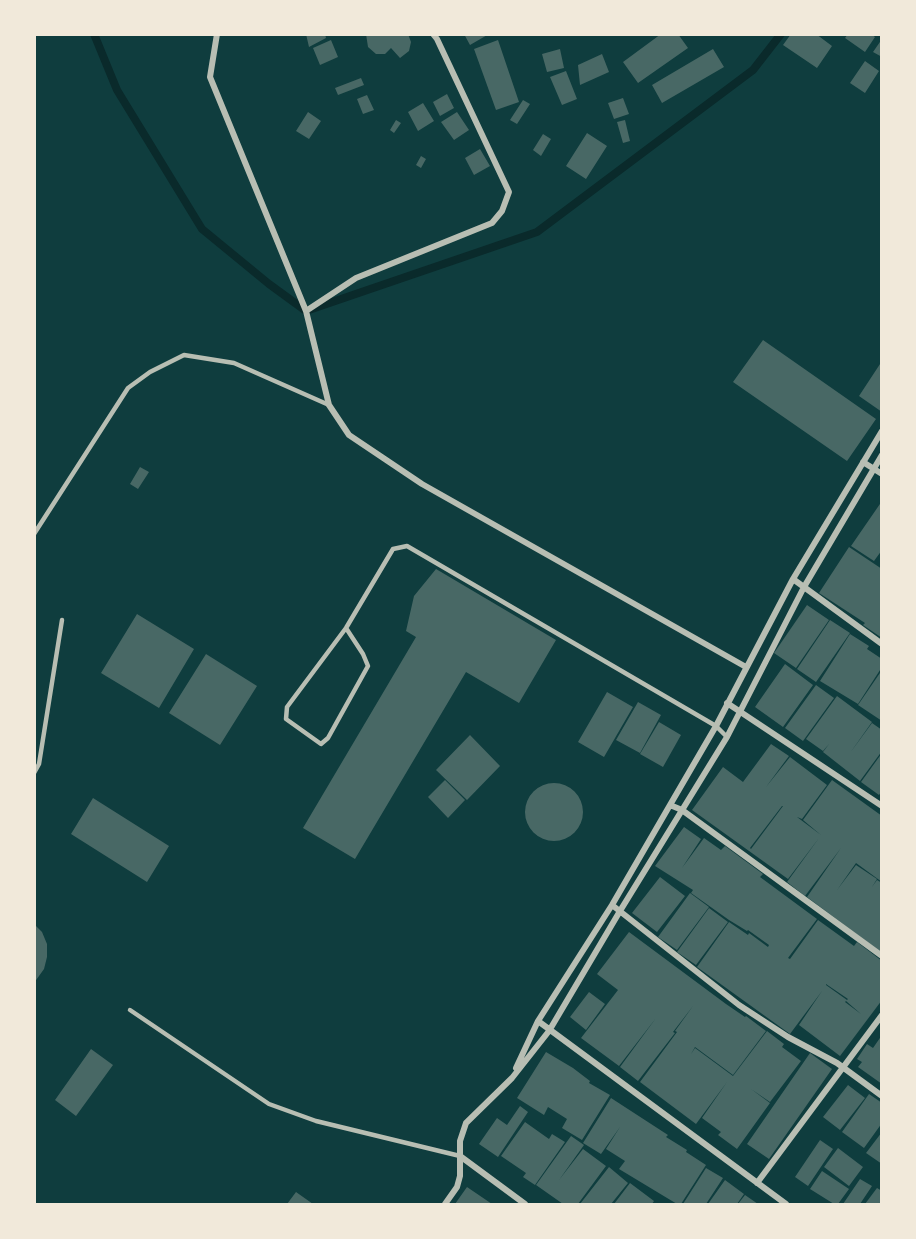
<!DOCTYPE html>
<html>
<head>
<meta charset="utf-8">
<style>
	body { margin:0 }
	#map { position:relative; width:916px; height:1239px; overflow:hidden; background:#0f3d3e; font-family:"IBM Plex Sans",sans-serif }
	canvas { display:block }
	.frame { position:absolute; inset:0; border:36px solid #f1e9da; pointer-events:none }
</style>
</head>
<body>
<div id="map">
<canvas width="916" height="1239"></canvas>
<div class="frame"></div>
</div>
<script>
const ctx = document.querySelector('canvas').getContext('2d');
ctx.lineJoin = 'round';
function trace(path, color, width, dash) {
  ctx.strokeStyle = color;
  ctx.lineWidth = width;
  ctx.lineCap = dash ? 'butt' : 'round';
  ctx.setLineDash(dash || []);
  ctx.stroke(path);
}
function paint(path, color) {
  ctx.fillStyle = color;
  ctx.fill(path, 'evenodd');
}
const stream = new Path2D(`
	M94 34 117 90 202 229 269 284 306 311 537 232 753 70 781 34`);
const building = new Path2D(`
	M306 34H325L326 38 309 47Z
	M366 34H408L411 42 409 51 400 58 391 48 385 54H376L368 47Z
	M464 34H489L470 45Z
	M661 34H678L688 48 638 83 623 62Z
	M791 34H816L832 46 817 68 783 45Z
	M848 34H871L875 37 865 52 845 38Z
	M882 39V57L873 52Z
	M331 40 338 57 320 65 313 48Z
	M498 40 519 102 496 110 474 49Z
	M560 49 564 68 547 72 542 54Z
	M713 49 724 67 662 103 652 85Z
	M602 54 609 72 580 85 578 65Z
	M865 61 879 71 865 93 850 83Z
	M566 71 577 99 562 105 550 77Z
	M361 78 364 85 338 95 335 88Z
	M447 94 454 108 440 116 433 102Z
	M367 95 374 110 363 114 357 99Z
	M623 98 629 114 614 119 608 103Z
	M523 100 530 104 517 124 510 120Z
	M423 103 434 121 418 131 408 112Z
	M308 112 321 121 309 139 296 131Z
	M457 112 469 130 454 140 441 122Z
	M396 120 401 123 394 133 390 130Z
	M625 120 630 141 623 143 617 122Z
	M587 133 607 146 586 179 566 166Z
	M543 134 551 139 541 156 533 150Z
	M480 149 490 166 474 175 465 158Z
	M421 156 426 159 421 168 416 165Z
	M763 340 876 419 847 461 733 382Z
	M882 361V412L859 396Z
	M140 467 149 472 138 489 130 484Z
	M882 501V550L874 561 851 546Z
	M849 547 882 569V638L863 625 865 623 819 593Z
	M436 569 556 640 519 703 466 672 355 859 303 828 416 637 406 631 414 596Z
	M807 605 829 620 796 668 774 653Z
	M137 614 194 649 159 708 101 673Z
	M830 620 850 633 816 682 797 669Z
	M850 634 869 646 867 649 882 659V667L858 704 820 681Z
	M206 654 257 686 220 745 169 713Z
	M785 664 813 685 783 727 755 707Z
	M882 670V721L858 705Z
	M816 685 834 698 803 741 785 728Z
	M607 692 633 707 604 757 578 742Z
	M837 696 872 722 850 753 872 723 882 730V751L860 781 823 752 829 744 823 751 806 739Z
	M638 702 661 715 640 753 616 740Z
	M659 722 681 735 663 767 640 754Z
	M470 735 500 766 467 800 436 770Z
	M771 744 789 756 766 787 790 757 827 785 802 819 797 817 821 835 803 820 832 780 882 816V882L856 863 837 890 856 865 877 879 872 887 877 880 882 883V953L807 897 841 848 805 896 787 882 819 838 788 879 692 810 723 767 743 782ZM782 806H783L751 849 750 848Z
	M882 753V791L879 795 861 782Z
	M445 780 465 800 448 818 428 797Z
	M525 812a29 29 0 1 1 58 0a29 29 0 1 1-58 0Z
	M93 798 169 846 147 882 71 834Z
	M684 827 701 839 682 868 704 838 721 850 725 846 763 874 760 877 817 919 788 958 790 959 818 920 854 946 857 942 882 961V1000L840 1056 799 1025 822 991 790 1034 697 967 729 922 748 935 749 933 768 947 769 945 748 930 747 931 729 920 691 893 693 890 655 866ZM826 984 848 999 846 1001 861 1014 845 1002 847 1000 826 985Z
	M660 877 685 896 657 932 632 913Z
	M690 893 709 907 677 950 658 937Z
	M709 908 728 922 696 965 677 952Z
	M34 924 42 932 47 944V957L44 969 34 983Z
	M629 932 726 1004 745 1017 746 1016 766 1031 733 1075 695 1047 691 1054 695 1048 733 1076 767 1031 784 1044 782 1047 801 1061 770 1102 751 1089 770 1103 737 1149 718 1135 721 1132 702 1118 727 1082 696 1124 640 1082 677 1032 675 1031 693 1006 673 1032 675 1033 638 1081 620 1067 656 1018 619 1066 581 1038 618 990 597 974Z
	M589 992 605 1004 586 1030 570 1017Z
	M882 1035V1084L858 1067 862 1062 857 1059 867 1044 873 1048Z
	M91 1049 113 1065 76 1116 55 1100Z
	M546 1052 573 1068 590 1081 589 1083 610 1095 582 1140 562 1128 567 1119 548 1107 544 1115 517 1098Z
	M810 1053 832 1069 769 1159 747 1144Z
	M848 1085 865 1098 840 1130 823 1117Z
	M869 1094 882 1103V1123L864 1148 842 1132Z
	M611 1098 668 1135 666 1137 687 1150 686 1152 706 1165 681 1204H677L619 1169 625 1161 606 1149 620 1127 601 1154 583 1143Z
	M520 1106 528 1112 498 1157 479 1144 497 1118 507 1125Z
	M525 1122 549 1139 552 1134 565 1142 535 1185 523 1177 526 1173 501 1156Z
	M882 1132V1164L866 1153Z
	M571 1136 584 1145 559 1180 583 1149 606 1166 578 1204H563L536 1185Z
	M820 1140 833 1149 808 1186 795 1177Z
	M838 1148 863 1167 849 1186 824 1167Z
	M609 1167 628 1183 611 1204H580Z
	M706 1168 723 1178 706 1204H683Z
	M822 1171 849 1189 838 1204H834L810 1189Z
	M860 1179 872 1186 860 1204H843Z
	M725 1180 744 1194 737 1204H708Z
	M630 1183 654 1201 652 1204H614Z
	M467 1187 492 1204H455Z
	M877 1188 882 1191V1204H865Z
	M296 1192 313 1204H287Z
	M745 1195 758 1204H738Z`);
const service = new Path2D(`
	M34 534 128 388 150 372 184 355 234 363 329 405
	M346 628 363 654 368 666 328 738 321 744 286 719 287 707 346 628 393 549 407 546 716 726 727 737
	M34 773 39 764 62 620
	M130 1010 269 1104 316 1121 460 1156`);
const minor = new Path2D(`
	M217 34 210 77 306 311 329 405 349 435 422 484 746 667
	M306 311 356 278 492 223 502 211 509 192 437 39 433 34
	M863 462 882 474
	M793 579 882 644
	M727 703 882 806
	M670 805 682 810 882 956
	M612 905 739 1005 788 1037 837 1063 882 1096
	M538 1021 786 1204
	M516 1068 538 1021 612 905 670 805 716 726 793 579 882 431
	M460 1156 525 1204
	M757 1183 882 1015
	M445 1204 457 1187 460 1176V1141L466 1123 512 1078 549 1031 620 911 727 737 804 587 882 455`);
trace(stream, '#0a2a2b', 8);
paint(building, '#486865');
trace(service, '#b8beb3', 4.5);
trace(minor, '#b8beb3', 6);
</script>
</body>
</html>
